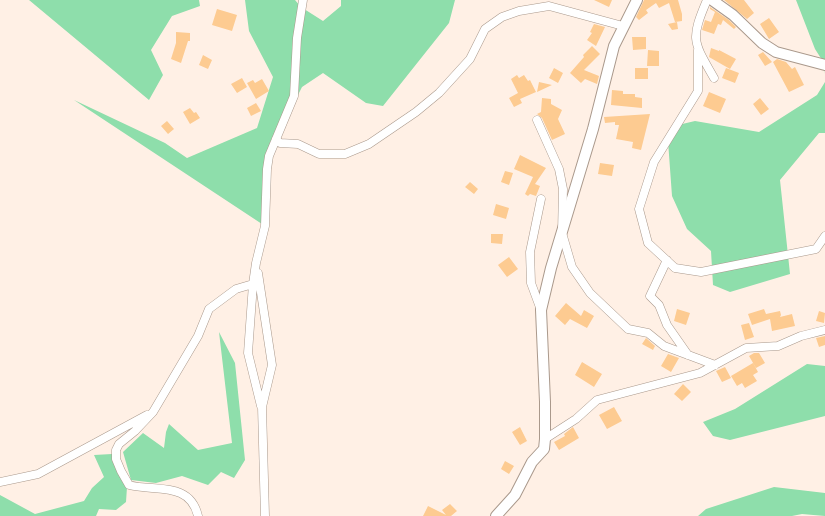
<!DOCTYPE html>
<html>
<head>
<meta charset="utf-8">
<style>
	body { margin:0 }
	canvas { display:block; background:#fff0e5 }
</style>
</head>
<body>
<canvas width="825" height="516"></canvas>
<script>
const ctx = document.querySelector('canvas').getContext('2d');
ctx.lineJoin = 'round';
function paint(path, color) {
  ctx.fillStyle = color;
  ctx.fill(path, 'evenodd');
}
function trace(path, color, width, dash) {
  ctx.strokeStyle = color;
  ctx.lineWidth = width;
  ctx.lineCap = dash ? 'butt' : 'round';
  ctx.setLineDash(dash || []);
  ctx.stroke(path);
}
const green = new Path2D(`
	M29 0H199L200 6 172 16 151 50 163 75 149 100Z
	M245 0H295L301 7 323 21 341 6V0H455L449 23 383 106 366 103 323 73 302 87 276 139 269 156 265 226 74 100 165 143 187 158 257 128 273 77 249 31Z
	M796 0H825V74L824 63 815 49Z
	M825 82V133H819L780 180 790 274 730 292 713 285 711 251 687 229 672 196 668 141 678 125 695 121 759 132 817 95Z
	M219 332 235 363 245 460 234 478 221 472 208 485 182 476 156 483 131 480 123 452 143 433 164 448 166 432 169 424 198 450 232 443Z
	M807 364 825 366V416L730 440 713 436 703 422 735 409Z
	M112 454 127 487 126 502 116 510 99 509 96 516H0V495L35 514 84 501 92 488 104 477 94 455Z
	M774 487 825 493V516L802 514 792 516H698L706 509Z`);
const building = new Path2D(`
	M594 0H612L609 7Z
	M644 0H678L682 14V21L675 22 669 3 659 8 656 3 646 10 648 13 639 20 636 17Z
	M724 0H744L754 13 747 19Z
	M710 7 729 20 736 27 734 29 723 20 721 25 718 24 714 34 702 30 705 20 711 22 715 12 710 9Z
	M217 9 237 15 232 31 212 25Z
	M769 18 779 32 769 39 760 24Z
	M677 22 678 29 672 30 668 24Z
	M594 24 605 27 596 46 587 40 592 33 590 32Z
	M176 32 190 33V41H188L181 63 171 59 176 43Z
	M632 37H646V49L633 50Z
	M592 46 600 54 584 70 599 76 597 84 585 79 581 83 570 73 584 57 583 55Z
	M711 48 719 51V50L736 59 730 69 709 57Z
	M648 50 659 51V66H647Z
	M763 52 772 62 765 66 758 55Z
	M203 55 212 60 208 69 199 65Z
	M777 59 786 62 792 69 795 67 804 85 789 92 773 62Z
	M554 68 563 73 558 83 549 78Z
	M635 68H648V79H635Z
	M726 68 739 73 735 83 722 78Z
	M517 75 519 78 524 75 528 81 530 80 536 92 520 99 522 103 514 107 509 98 518 93 511 79Z
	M242 78 247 87 237 93 231 84Z
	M262 79 269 91 256 99 247 83 253 80 255 83Z
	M539 82 552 85 537 92Z
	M612 90 623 91V94H635V97L642 98V108L611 105Z
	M709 92 726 99 720 113 703 106Z
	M542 98 551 99V104L562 110 558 119 565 134 552 140 542 118 537 114 541 112Z
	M760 98 769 109 761 115 753 104Z
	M256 103 261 111 251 116 247 108Z
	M190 108 194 113 196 112 200 118 190 124 183 112Z
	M650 114 641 150 632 148 633 142 616 139 619 125H615V122L605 123 604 117Z
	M167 121 174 129 168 134 161 126Z
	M520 155 546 168 535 184 540 186 536 196 530 194 528 196 525 194 533 177 514 169Z
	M600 163 614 165 612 176 598 174Z
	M505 171 513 173 509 185 501 182Z
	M470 182 478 189 474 194 465 187Z
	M496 204 509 208 506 219 493 215Z
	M491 234H503L502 244 491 243Z
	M509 257 518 269 507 277 498 265Z
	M566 303 581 316 584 310 594 316 587 328 570 319 565 325 555 316Z
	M677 309 690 313 686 325 674 321Z
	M764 309 766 314 780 311 781 315 780 317 792 314 795 326 772 331 770 319 752 325 748 314Z
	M819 311 825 313 824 323 816 321Z
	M749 323 754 337 745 340 741 325Z
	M825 336V345L819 347 816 338Z
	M646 338 655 346 653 350 642 344Z
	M754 353H759L765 363 756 368 749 356Z
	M668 354 679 358 671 372 661 366Z
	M582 362 602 374 594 387 575 375Z
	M753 363 758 372 753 375 757 381 745 388 742 383 737 386 731 376Z
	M725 367 731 378 722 382 716 371Z
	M683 384 691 392 682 401 674 394Z
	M614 407 622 421 607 429 599 415Z
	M520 427 527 441 520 445 512 432Z
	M573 427 579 438 559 450 554 442 565 436 564 434Z
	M505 461 514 466 509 474 501 469Z
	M450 504 457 511 451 516H423L428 506 446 515 442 510Z`);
const minor = new Path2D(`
	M707 0C690 40 693 41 714 78
	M698 50V91L654 162 639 209 648 243 675 268 701 272 816 249 825 236
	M537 120 559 169 563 189 562 233 572 267 590 293 628 329 648 333 664 346 715 365
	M276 139 280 143 298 144 319 154H345L369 144 416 112 439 93 470 59 485 29 502 17 519 11 549 6 623 26
	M667 260 650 296 659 305 667 325 688 355
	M258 273 272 365 262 407 265 516
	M253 284 248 353 261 406
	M541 310 531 283 530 252 541 199
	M545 439 576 419 597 400 700 373 746 348 778 346 801 336 825 330
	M0 482 38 474 147 415
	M198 516C190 481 155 492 129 485L121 471 116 459V450L119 444 135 431 153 412 198 336 209 309 236 289 253 284 256 263 265 226 267 169 269 156 294 96 297 38 303 0`);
const tertiary = new Path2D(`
	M712 0 733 15 762 43 776 52 825 65
	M496 516 515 495 532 462 544 449 545 439V402L541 310 551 268 593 129 614 46 637 0`);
paint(green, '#8edeab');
paint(building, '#fdcb91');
trace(minor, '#aa998c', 9);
trace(tertiary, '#aa998c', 12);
trace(minor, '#fff', 8);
trace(tertiary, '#fff', 10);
</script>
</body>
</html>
